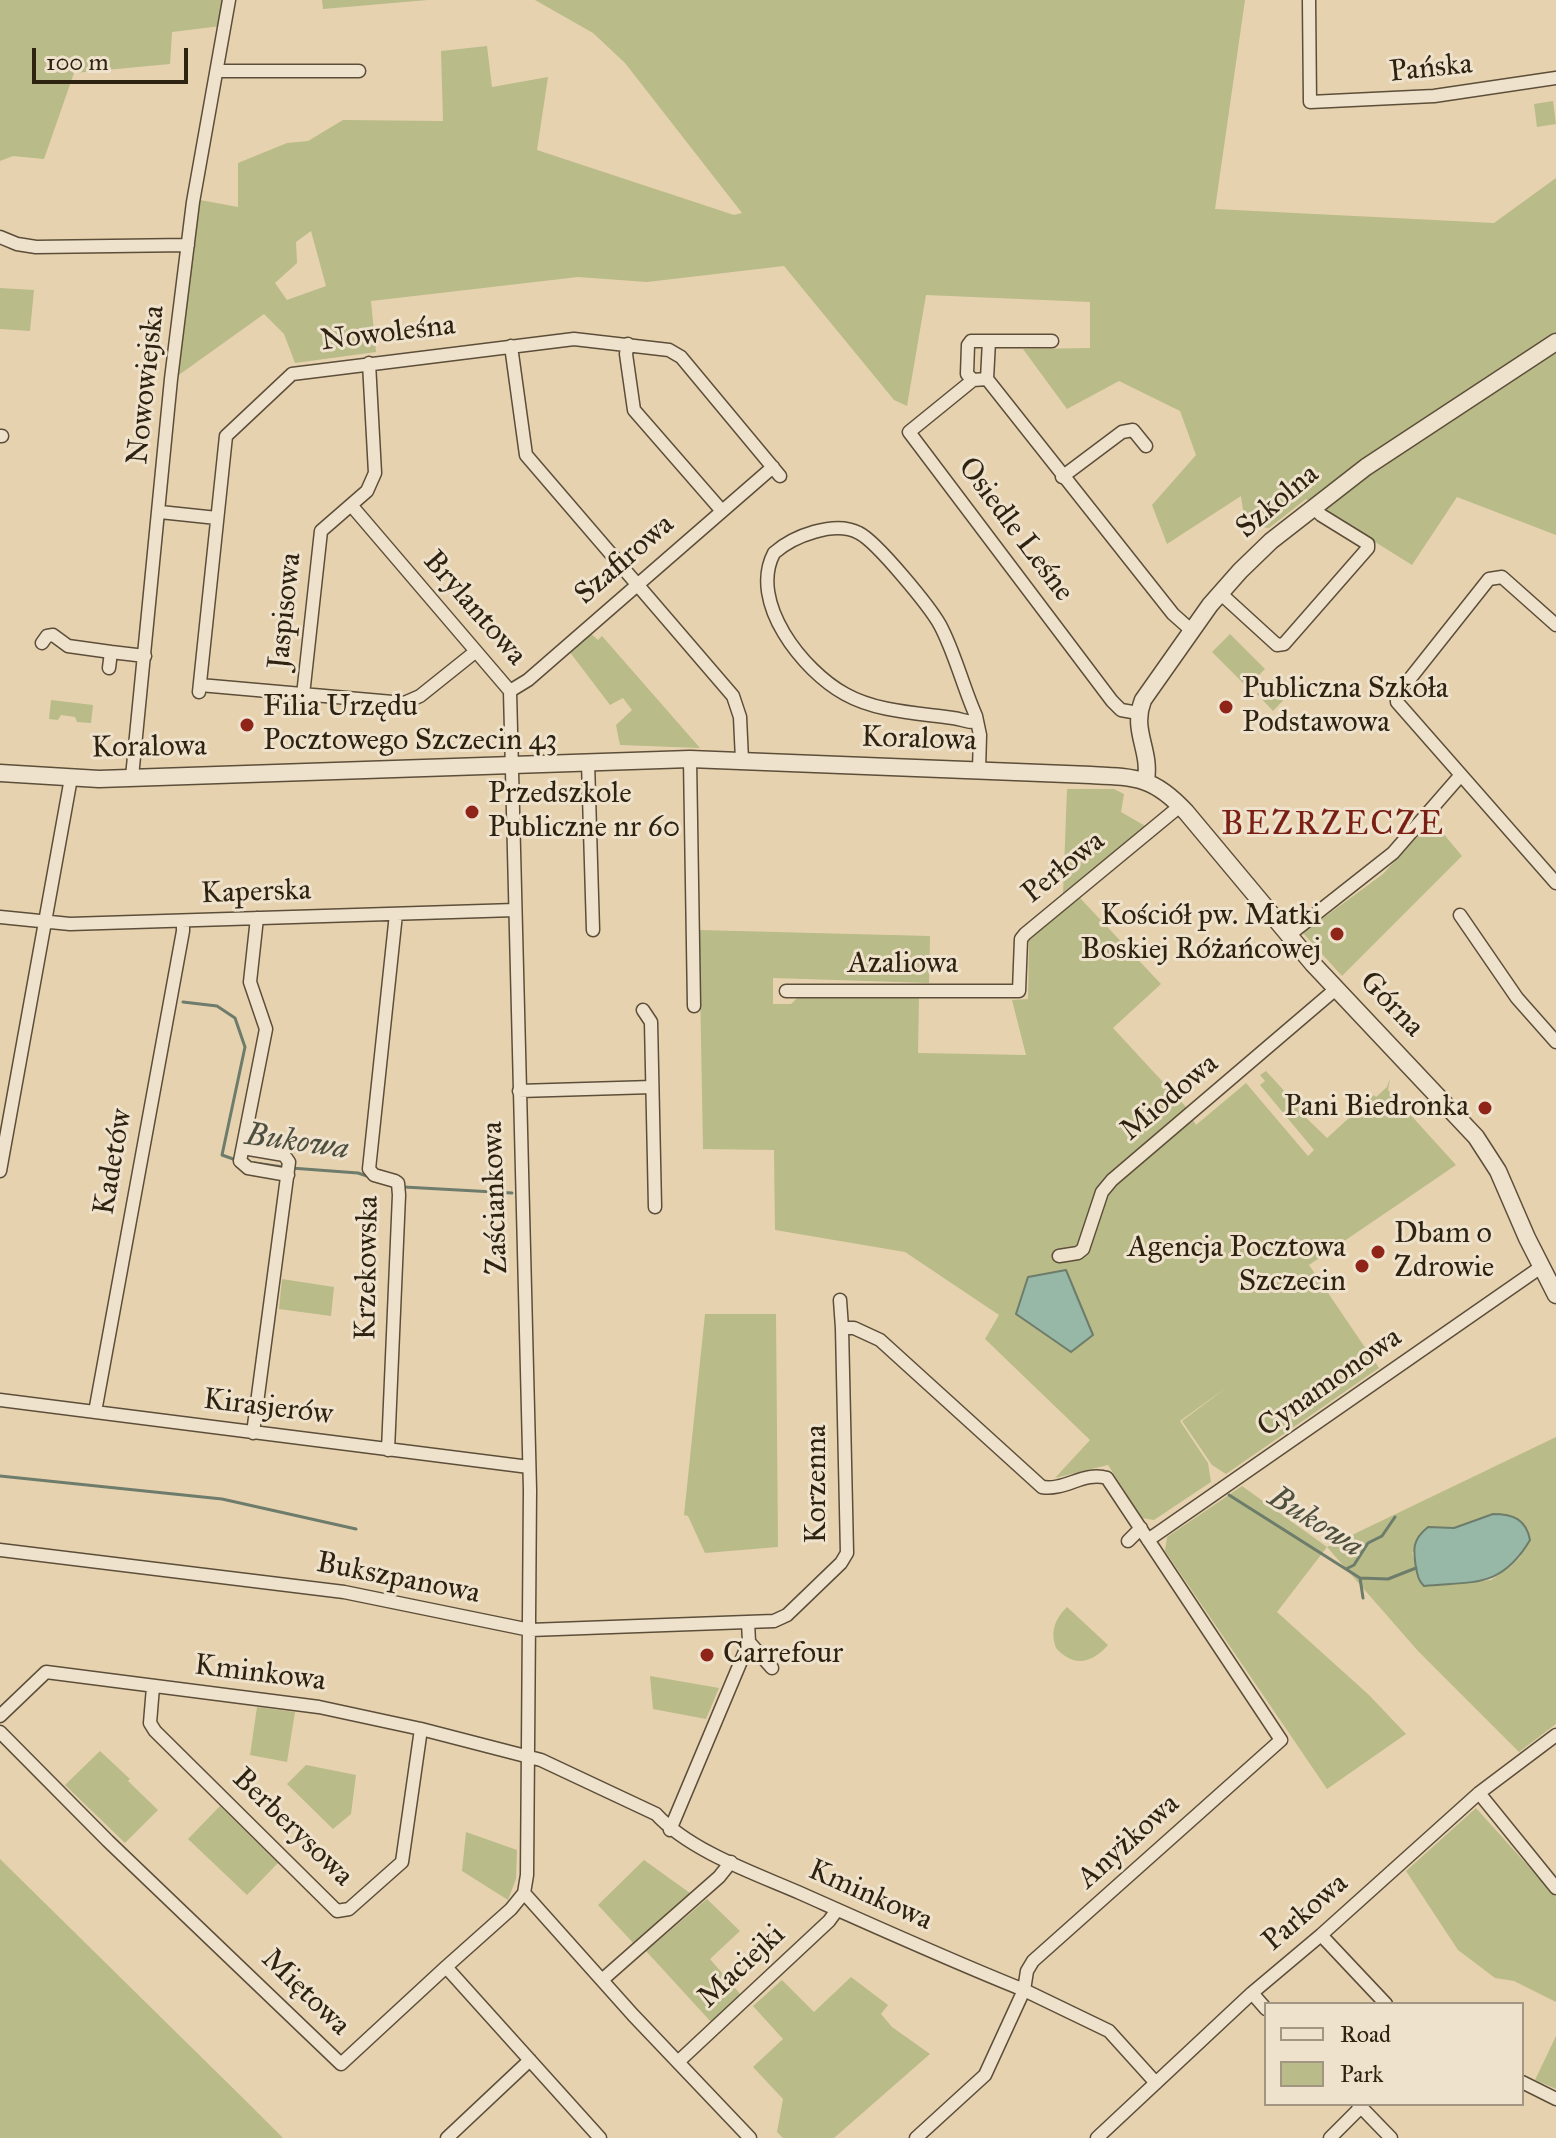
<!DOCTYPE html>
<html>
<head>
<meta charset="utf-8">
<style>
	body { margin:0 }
	#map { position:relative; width:1556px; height:2138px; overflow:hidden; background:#e7d2b0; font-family:"IM FELL Great Primer",serif }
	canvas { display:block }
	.legend { position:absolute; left:1264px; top:2002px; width:260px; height:104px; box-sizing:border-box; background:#efe2cc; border:2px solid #a29581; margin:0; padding:10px 14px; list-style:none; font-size:24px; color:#2e2211 }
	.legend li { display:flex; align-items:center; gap:16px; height:40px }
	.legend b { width:40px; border:2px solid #a29581 }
	.scale { position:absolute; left:32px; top:48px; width:156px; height:36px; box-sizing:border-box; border:4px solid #2e2211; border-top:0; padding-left:10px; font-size:24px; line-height:28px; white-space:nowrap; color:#2e2211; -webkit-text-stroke:6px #efe2cc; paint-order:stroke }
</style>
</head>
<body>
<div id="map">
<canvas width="1556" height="2138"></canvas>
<ul class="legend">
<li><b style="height:10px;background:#efe2cc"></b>Road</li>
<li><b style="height:22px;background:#b9bb89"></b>Park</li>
</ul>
<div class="scale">100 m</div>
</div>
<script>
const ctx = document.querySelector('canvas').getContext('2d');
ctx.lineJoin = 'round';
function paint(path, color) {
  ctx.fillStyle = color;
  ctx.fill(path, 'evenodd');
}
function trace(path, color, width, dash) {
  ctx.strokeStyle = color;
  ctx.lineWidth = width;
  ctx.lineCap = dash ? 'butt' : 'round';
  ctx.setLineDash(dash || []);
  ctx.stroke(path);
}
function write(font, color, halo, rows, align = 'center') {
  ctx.font = font + ' "IM FELL Great Primer",serif';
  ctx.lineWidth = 6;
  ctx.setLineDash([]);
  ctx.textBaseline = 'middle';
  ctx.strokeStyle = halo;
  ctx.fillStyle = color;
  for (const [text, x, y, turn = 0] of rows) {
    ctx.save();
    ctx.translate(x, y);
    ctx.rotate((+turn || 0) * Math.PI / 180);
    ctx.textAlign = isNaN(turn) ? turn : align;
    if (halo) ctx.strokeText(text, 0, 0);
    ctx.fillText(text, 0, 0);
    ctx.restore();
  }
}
const green = new Path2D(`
	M0 0H224L221 26 172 32 170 64 74 73 44 159 13 156 0 161Z
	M322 0H428L323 9Z
	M535 0H1245L1215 209 1494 223 1556 178V535L1457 497 1412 565 1306 499 1269 528 1245 525 1241 496 1167 544 1152 505 1196 455 1180 411 1119 381 1067 409 1023 349 1090 348V302L926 295 907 406 894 400 784 266 647 282 578 277 371 301 376 352 295 363 284 334 264 314 176 377 200 200 238 207V163L287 143 308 141 343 120 443 121 441 51 487 46 492 87 548 77 537 150 734 215 742 213 625 63 593 33ZM311 231 326 286 287 300 275 283 297 263 296 242Z
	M1553 101 1556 124 1537 127 1534 104Z
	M0 288 34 290 30 331 0 329Z
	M590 633 598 640 602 636 700 748 620 745 616 725 632 710 623 698 610 705 569 651Z
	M1230 634 1265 669 1247 687 1212 652Z
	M1276 676 1292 691 1273 711 1257 694Z
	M51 700 93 705 91 723 77 722 75 717 61 715 58 720 49 719Z
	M1067 789H1114L1124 794 1121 812 1147 827 1063 895Z
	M1432 820 1462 856 1342 976 1303 933 1383 874Z
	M1080 898 1161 984 1113 1028 1186 1107 1196 1125 1246 1083 1308 1156 1314 1150 1260 1085 1265 1081 1260 1075 1266 1071 1299 1107 1298 1110 1327 1138 1374 1095 1376 1097 1387 1087 1390 1078 1388 1090 1456 1165 1309 1265 1379 1368 1226 1474 1212 1465 1182 1421 1230 1385 1180 1421 1208 1463 1211 1482 1154 1520 1142 1518 1108 1465 1055 1478 1090 1440 985 1339 999 1315 905 1252 775 1230 774 1150 703 1149 699 930 930 936 929 983 773 978V1004H791L799 996 919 998 918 1053 1026 1055 1012 1000 1028 999 1029 938Z
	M282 1279 334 1287 331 1316 279 1309Z
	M705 1314H776L778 1547 705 1553 688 1516 684 1515Z
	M1556 1437V1724L1519 1752 1418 1651 1327 1547 1277 1612 1369 1695 1406 1734 1327 1789 1165 1551 1167 1537 1242 1486 1327 1547ZM1447 1527H1460L1521 1556 1510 1567 1491 1580 1424 1586 1412 1553Z
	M1067 1607 1108 1645C1092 1663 1074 1668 1056 1648 1050 1631 1055 1619 1067 1607Z
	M650 1676 719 1688 706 1719 653 1709Z
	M257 1707 295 1712 287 1762 250 1755Z
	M100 1751 130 1779 128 1781 158 1810 125 1843 65 1785Z
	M306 1765 356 1775 351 1814 333 1829 287 1784Z
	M220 1806 278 1863 247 1895 188 1839Z
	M1476 1808 1556 1897V2002L1514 1981 1495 1978 1458 1950 1406 1871Z
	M466 1832 517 1850 516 1879 508 1900 462 1871Z
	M0 1859 247 2102 283 2138H0Z
	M644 1860 694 1896 635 1945 598 1905Z
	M707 1899 740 1931 710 1959 741 1995 712 2023 646 1951Z
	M851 1977 888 2005 881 2014 892 2027 930 2054 834 2138H783L777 2132 783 2099 753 2067 783 2039 753 2006 782 1980 814 2012Z
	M1556 2036V2089L1535 2080Z`);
const water = new Path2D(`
	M1066 1270 1093 1335 1071 1352 1016 1314 1028 1277Z
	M1493 1514C1513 1514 1526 1519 1530 1540 1501 1589 1473 1581 1424 1586 1418 1580 1418 1576 1416 1568 1413 1549 1412 1540 1428 1527L1454 1528Z`);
const stream = new Path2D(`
	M183 1002 217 1006 235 1018 245 1047 222 1155 236 1160
	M255 1163 283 1167
	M291 1168 358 1173 370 1177
	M404 1187 512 1193
	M0 1476 222 1499 356 1529
	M1229 1495 1360 1578 1363 1598
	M1346 1569 1354 1565 1368 1543 1382 1536 1395 1517
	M1360 1578 1388 1579 1416 1568`);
const minor = new Path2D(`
	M1309 0 1310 102 1434 96 1556 78
	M218 71H359
	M0 237 17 244 36 247 188 245
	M989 341H1052
	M628 344 626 354 634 410 722 511
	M511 346 526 455 733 696 740 717 742 760
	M987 379 973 380 967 374 968 345 971 341H989L987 379 1173 614 1191 630
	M973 380 909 432 1112 701 1121 710 1138 713
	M0 436H2
	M1062 477 1122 432 1133 430 1146 446
	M351 505 510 691 530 1490 527 1875 524 1893 511 1909 446 1967
	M160 512 217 518
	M1220 593 1277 645 1284 644 1368 548V544L1321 515 1313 507
	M1556 625 1502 577 1489 579 1397 695V702L1556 883
	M42 643 47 636 53 635 68 646 111 652
	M109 668 111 652 145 656
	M200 685 404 703 420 696 475 652
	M510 691 528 680 773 467
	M199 692 226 436 292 374 574 339 669 350 681 357 780 476
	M303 695 321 531 367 491 375 473 369 363
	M977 722C968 723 962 719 953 718 918 713 877 712 845 694 803 671 748 602 774 553 793 536 835 520 859 533 877 542 930 607 940 625 955 653 963 687 976 716L980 735 979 770
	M690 759 694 1006
	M588 762 593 930
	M132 777 171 379 193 202 229 0
	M1460 915 1517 998 1556 1042
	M0 917 70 924 515 910
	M257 918 250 982 266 1029 240 1161 248 1168 288 1175
	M1289 935 1393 853 1460 776
	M786 991H1019L1021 939 1025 934 1180 806
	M643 1010 651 1022 655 1207
	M519 1091 652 1087
	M243 1148 284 1155 289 1162 253 1433
	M0 1171 71 778
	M1059 1256 1078 1253 1083 1249 1102 1192 1112 1180 1337 988
	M840 1300 842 1328
	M0 1400 529 1467
	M95 1412 183 931V921
	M388 1450 399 1195 398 1183 395 1181 374 1175 369 1169 396 914
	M1148 1540 1541 1267
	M1128 1541 1141 1528
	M0 1550 344 1592 530 1630 774 1621 787 1615 841 1563 847 1553 842 1328H854L880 1340 1042 1487C1065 1491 1084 1471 1107 1478L1281 1740 1033 1961 1027 1971 1024 1990C949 1960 874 1926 800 1893 754 1873 690 1851 656 1814L541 1760 421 1729 319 1707 46 1672 0 1716
	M748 1622 749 1642 772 1668
	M153 1687 150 1723 155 1731 337 1911 349 1909 402 1862 421 1729
	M0 1732 108 1841 341 2064 446 1967 600 2138
	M1479 1793 1556 1888
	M670 1830 749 1642
	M524 1893 633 2015 750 2138
	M1321 1935 1386 2004
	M602 1980 719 1877 731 1862
	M1252 1993 1266 2009
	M679 2061 829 1921 837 1910
	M1522 2082 1556 2099
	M1358 2104 1391 2138
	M447 2138 530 2060
	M916 2138 985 2075 1024 1990 1109 2031 1156 2083
	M1097 2138 1252 1993 1321 1935 1479 1793 1556 1735
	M1330 2138 1361 2107`);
const tertiary = new Path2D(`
	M0 773 99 779 690 759 1091 775C1136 777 1154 777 1186 812L1313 964 1476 1137 1498 1171 1527 1238 1556 1295
	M1146 780C1151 749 1131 731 1143 700L1210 605 1240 571 1271 541 1366 467 1556 342`);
const markers = [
	[1226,707,8,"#8f2418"],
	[247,725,8,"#8f2418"],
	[472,812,8,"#8f2418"],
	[1337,934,8,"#8f2418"],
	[1485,1108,8,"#8f2418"],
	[1378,1252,8,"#8f2418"],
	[1362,1266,8,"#8f2418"],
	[707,1655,8,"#8f2418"]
];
const streetNames = [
	["Pańska",1431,69,-6],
	["Nowoleśna",388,334,-7],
	["Nowowiejska",147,385,-84],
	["Szkolna",1278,502,-40],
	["Osiedle Leśne",1015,530,53],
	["Szafirowa",625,560,-41],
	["Brylantowa",474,609,49],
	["Jaspisowa",286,611,-84],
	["Koralowa",919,740,2],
	["Koralowa",149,748,-1],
	["Perłowa",1064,868,-39],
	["Kaperska",256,893,-2],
	["Azaliowa",903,965],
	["Górna",1391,1005,46],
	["Miodowa",1170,1098,-40],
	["Kadetów",114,1162,-80],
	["Zaściankowa",496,1198,-92],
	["Krzekowska",368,1268,-89],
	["Cynamonowa",1330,1383,-35],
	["Kirasjerów",268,1408,7],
	["Korzenna",818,1484,-90],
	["Bukszpanowa",398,1579,11],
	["Kminkowa",260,1674,7],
	["Berberysowa",292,1828,44],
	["Anyżkowa",1129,1842,-42],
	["Kminkowa",870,1896,24],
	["Parkowa",1306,1913,-41],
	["Maciejki",742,1967,-43],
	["Miętowa",305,1993,44]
];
const poiNames = [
	["Publiczna Szkoła",1242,690],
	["Podstawowa",1242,724],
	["Filia Urzędu",263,708],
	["Pocztowego Szczecin 43",263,742],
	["Przedszkole",488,795],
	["Publiczne nr 60",488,829],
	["Kościół pw. Matki",1321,917,"right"],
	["Boskiej Różańcowej",1321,951,"right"],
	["Pani Biedronka",1469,1108,"right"],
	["Dbam o",1394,1235],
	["Zdrowie",1394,1269],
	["Agencja Pocztowa",1346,1249,"right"],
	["Szczecin",1346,1283,"right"],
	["Carrefour",723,1655]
];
const waterNames = [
	["Bukowa",297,1143,8],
	["Bukowa",1315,1523,32]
];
const quarterNames = [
	["BEZRZECZE",1333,826]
];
paint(green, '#b9bb89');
paint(water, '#97b8a7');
trace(water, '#6d7c6b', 2);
trace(stream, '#6d7c6b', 3);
trace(minor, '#5c4e39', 15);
trace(tertiary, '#5c4e39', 19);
trace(minor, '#efe2cc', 12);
trace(tertiary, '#efe2cc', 16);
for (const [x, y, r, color] of markers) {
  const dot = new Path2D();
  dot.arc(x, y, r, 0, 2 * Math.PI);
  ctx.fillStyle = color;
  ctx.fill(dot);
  trace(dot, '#efe2cc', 3);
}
write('30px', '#2e2211', '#efe2cc', streetNames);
write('30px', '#2e2211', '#efe2cc', poiNames, 'left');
write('italic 32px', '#4e4f3e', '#efe2cc', waterNames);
ctx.letterSpacing = '2px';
write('34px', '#7a1f14', '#efe2cc', quarterNames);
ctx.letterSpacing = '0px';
</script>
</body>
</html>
